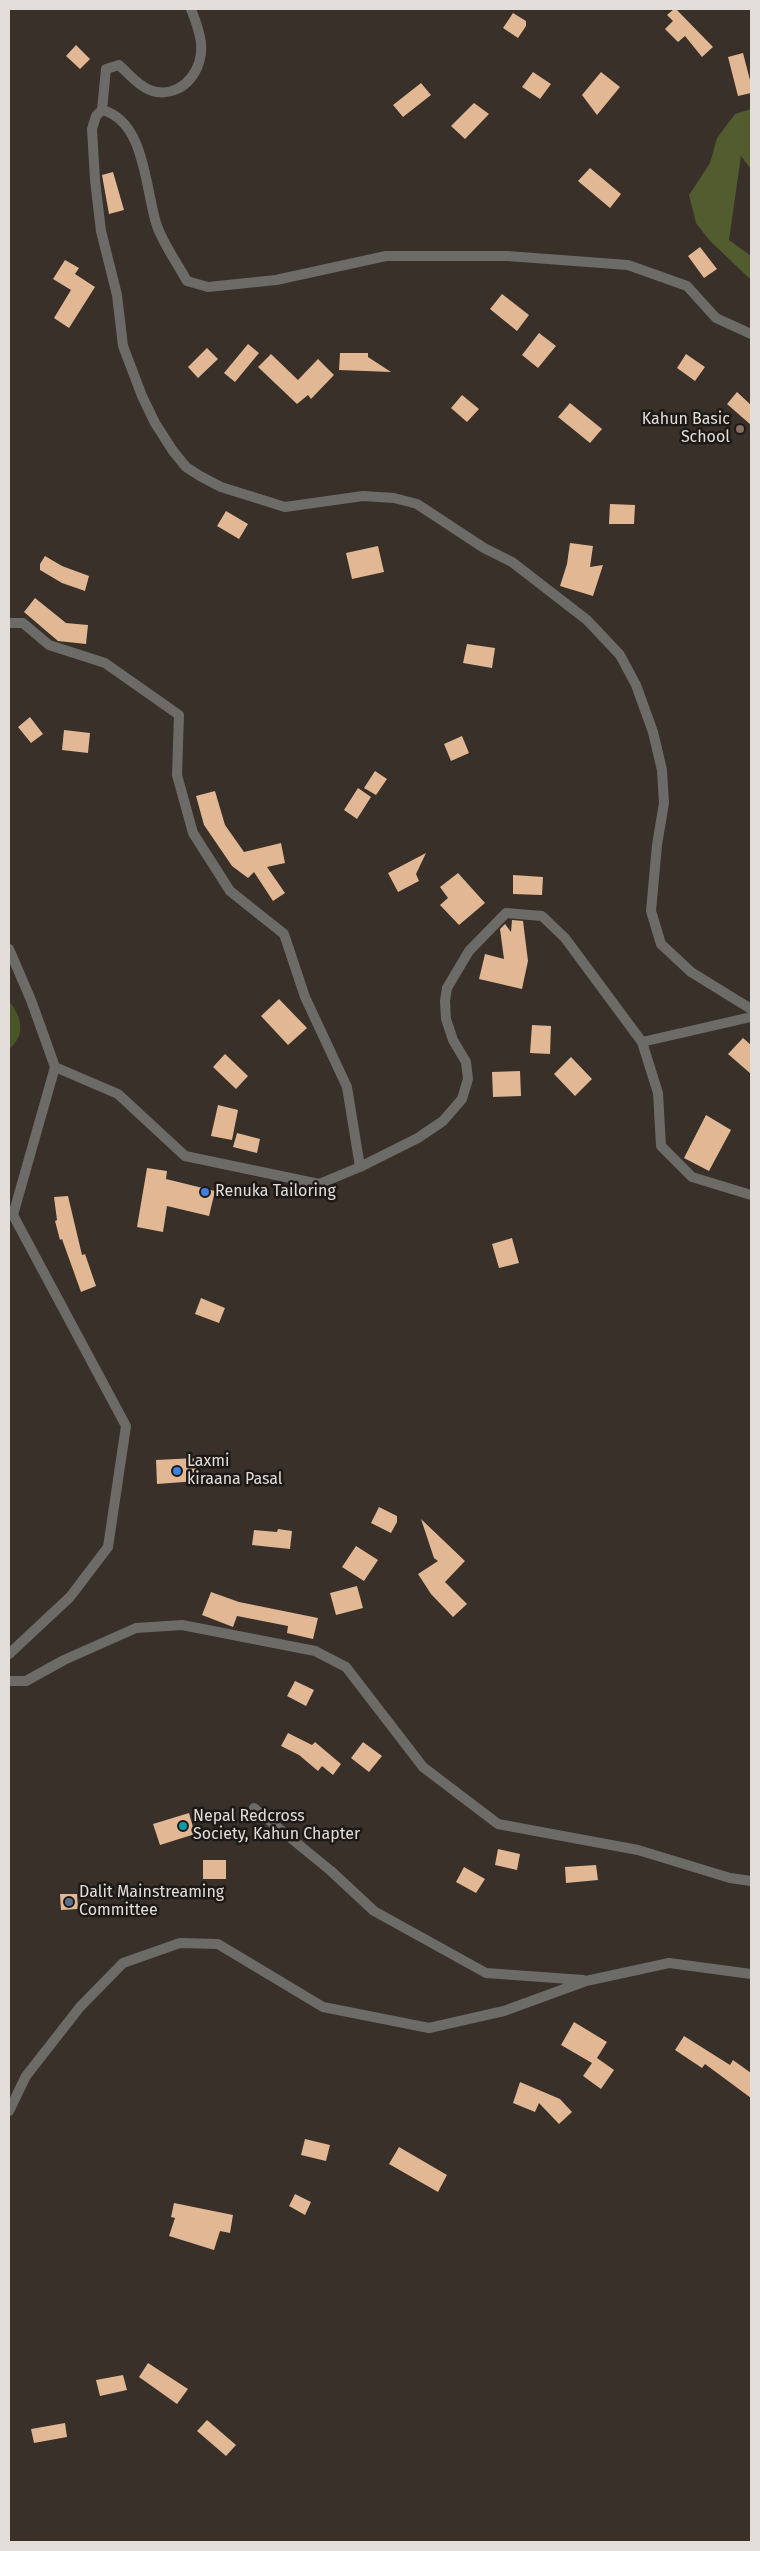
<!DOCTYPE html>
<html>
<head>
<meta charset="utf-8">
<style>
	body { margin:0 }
	#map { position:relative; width:760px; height:2551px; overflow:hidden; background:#383029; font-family:"Fira Sans",sans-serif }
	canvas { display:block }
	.frame { position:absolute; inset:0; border:10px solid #e2ddd9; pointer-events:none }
</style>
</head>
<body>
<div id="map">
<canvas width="760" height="2551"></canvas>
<div class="frame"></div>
</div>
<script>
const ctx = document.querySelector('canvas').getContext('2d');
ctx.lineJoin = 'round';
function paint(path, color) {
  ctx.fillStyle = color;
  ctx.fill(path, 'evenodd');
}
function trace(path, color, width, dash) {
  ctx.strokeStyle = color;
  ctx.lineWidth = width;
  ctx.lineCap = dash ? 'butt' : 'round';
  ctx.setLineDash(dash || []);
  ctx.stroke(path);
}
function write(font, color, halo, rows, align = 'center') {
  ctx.font = font + ' "Fira Sans",sans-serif';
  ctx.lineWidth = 5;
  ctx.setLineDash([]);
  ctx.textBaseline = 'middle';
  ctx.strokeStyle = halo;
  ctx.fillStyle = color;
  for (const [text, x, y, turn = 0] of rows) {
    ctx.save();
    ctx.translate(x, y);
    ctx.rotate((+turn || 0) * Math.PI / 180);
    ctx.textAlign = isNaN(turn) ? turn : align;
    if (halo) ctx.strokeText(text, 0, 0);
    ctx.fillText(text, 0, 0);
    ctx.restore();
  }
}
const green = new Path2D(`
	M9 1001C22 1017 26 1035 9 1049Z`);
const forest = new Path2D(`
	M751 109V169L741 156 729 240 751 256V278H749L709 240 696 223 689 195 710 163 717 138 735 114Z`);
const building = new Path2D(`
	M674 9H676L713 47 702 57 685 36 678 42 665 29 673 21 667 15Z
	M513 13 526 21V26L518 38 503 28Z
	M76 45 90 59 80 69 66 56Z
	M743 53 751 84V93L738 96 728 57Z
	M533 72 551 84 540 99 522 87Z
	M601 72 620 87 597 115 582 95Z
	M421 83 431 95 403 117 393 105Z
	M474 103 489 114 465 139 451 126Z
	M590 168 621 194 610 208 578 181Z
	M113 172 124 210 109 214 102 175Z
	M700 247 717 269 704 278 688 256Z
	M65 260 79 268 75 274 95 287 69 328 54 318 71 290 53 279Z
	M502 294 529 315 517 331 490 309Z
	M539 333 556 346 538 368 522 355Z
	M248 344 259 353 235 382 224 373Z
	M207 348 218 359 198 378 188 367Z
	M340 353H368V357L391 372 339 370Z
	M271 354 298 380 318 359 334 375 311 399 308 395 297 404 258 367Z
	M686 354 705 367 695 381 677 368Z
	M737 392 751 405V425L727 404Z
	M462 395 479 409 467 422 451 408Z
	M570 403 602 429 590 443 558 417Z
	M610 504 635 505 634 524H609Z
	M226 511 248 524 239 539 217 526Z
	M570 543 593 546 590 567 603 565 593 596 560 586 567 564Z
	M378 546 384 572 352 579 346 553Z
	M45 556 62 566 89 576 85 591 62 583 40 570V564Z
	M35 598 66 623 88 625 86 644 58 641 24 612Z
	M467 644 495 648 492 668 463 663Z
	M30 717 43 734 31 743 18 727Z
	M64 730 90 733 88 753 62 750Z
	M462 736 469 753 451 761 444 744Z
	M375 771 387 779 376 795 364 788Z
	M358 788 371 797 357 819 344 810Z
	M215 791 225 825 244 852 281 843 285 863 267 867 285 893 273 901 254 872 248 878 232 866 204 825 196 796Z
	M426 853 416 874 419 881 398 892 388 873Z
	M458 873 485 903 459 925 440 905 448 898 440 887Z
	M513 875 543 877 542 895 513 894Z
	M512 920 523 921 528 961 522 989 479 979 485 954 504 959 500 929 505 924 511 932Z
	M279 999 307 1028 288 1045 261 1016Z
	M532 1025 551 1026 550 1054 530 1053Z
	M743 1038 751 1045V1074L728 1054Z
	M225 1054 248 1076 236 1089 213 1067Z
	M571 1057 592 1079 575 1096 554 1074Z
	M520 1071 521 1096 493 1097 492 1072Z
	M218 1105 238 1110 232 1140 211 1136Z
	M706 1115 731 1130 709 1171 684 1158Z
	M237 1133 260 1139 257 1153 233 1147Z
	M147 1168 167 1171 166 1179 215 1191 209 1216 167 1206 163 1232 137 1227Z
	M68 1196 82 1255 85 1254 96 1286 81 1292 62 1239 60 1240 55 1221 57 1220 54 1197Z
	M512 1238 519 1263 499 1268 492 1244Z
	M201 1298 225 1308 219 1323 195 1314Z
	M196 1458 197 1481 157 1484 156 1460Z
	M379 1507 397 1516V1522L391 1533 371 1523Z
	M421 1519 465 1561 445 1582 467 1604 453 1617 431 1594 418 1574 438 1561 434 1558Z
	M278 1529 292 1531 290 1549 252 1545 254 1530 277 1532Z
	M356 1546 378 1560 364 1581 342 1567Z
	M357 1586 363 1608 336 1615 330 1593Z
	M211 1592 239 1602 318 1618 313 1639 287 1633 288 1626 237 1616 233 1627 202 1615Z
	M295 1681 314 1690 306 1706 287 1696Z
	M288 1733 312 1745 315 1742 341 1764 333 1775 322 1766 318 1771 299 1755 281 1746Z
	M363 1742 382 1756 369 1772 351 1758Z
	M189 1813 195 1834 160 1845 153 1824Z
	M498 1849 520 1854 517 1870 495 1865Z
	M203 1860H226V1879H203Z
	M596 1865 598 1880 566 1883 565 1867Z
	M464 1867 485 1879 476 1893 456 1882Z
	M60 1894H77L78 1909 61 1910Z
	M574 2022 607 2042 597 2058 614 2070 601 2089 583 2076 592 2063 561 2045Z
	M684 2036 730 2065 733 2060 751 2073V2098L705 2064 702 2068 675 2050Z
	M520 2082 560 2099 572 2112 559 2124 539 2103 535 2112 513 2103Z
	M305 2139 330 2145 326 2161 301 2155Z
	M399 2147 447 2175 438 2192 389 2164Z
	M295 2194 311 2202 305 2215 289 2206Z
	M174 2203 233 2215 230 2233 220 2231 214 2250 169 2236 175 2218 171 2217Z
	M148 2363 188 2389 177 2404 139 2377Z
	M123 2375 127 2390 100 2396 96 2380Z
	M207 2420 236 2445 226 2456 197 2431Z
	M65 2423 67 2437 34 2443 31 2429Z`);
const street = new Path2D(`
	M102 110 106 69 119 65C130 75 142 90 157 92 185 96 204 68 201 42 199 30 195 19 191 9
	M751 334 716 318 687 286 628 265 507 256H386L276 280 208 287 187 281C177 263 164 245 157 226 145 191 146 121 102 110L96 116 92 129 95 180 101 231 117 295 123 346 142 396 155 423 173 451 186 467 200 476 221 487 285 507 363 496 394 498 417 504 484 548 512 562 587 620 620 655 636 685 653 732 662 770 664 803 657 845 651 911 661 944 691 972 751 1009
	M9 623H23L49 645 105 663 179 715 177 775 193 833 230 891 284 934 305 997 347 1087 360 1167
	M9 949 31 1000 55 1067
	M642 1042 658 1093 661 1146 692 1177 751 1195
	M9 1654 70 1597 108 1547 126 1426 13 1215 55 1067 118 1094 185 1156 319 1184 360 1167 418 1138 443 1121 462 1099 468 1079 466 1062 453 1040 446 1019 445 1001 447 988 469 951 506 913 542 916 565 938 642 1042 751 1017
	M9 1681H26L64 1660 136 1628 182 1625 315 1651 346 1667 423 1767 498 1824 638 1850 730 1878 751 1881
	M254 1808 331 1871 374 1911 486 1973 583 1980
	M9 2111 26 2076 80 2007 123 1963 180 1943 218 1944 323 2007 429 2028 504 2011 586 1981 669 1963 751 1974`);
const markers = [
	[740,429,5,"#8d6e63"],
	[205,1192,5,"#3f7fe0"],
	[177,1471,5,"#3f7fe0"],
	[183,1826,5,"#0f9aa8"],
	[69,1902,5,"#5c6f8a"]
];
const poiNames = [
	["Kahun Basic",730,420,"right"],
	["School",730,438,"right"],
	["Renuka Tailoring",215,1192],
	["Laxmi",187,1462],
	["kiraana Pasal",187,1480],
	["Nepal Redcross",193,1817],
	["Society, Kahun Chapter",193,1835],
	["Dalit Mainstreaming",79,1893],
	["Committee",79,1911]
];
paint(green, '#4a5528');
paint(forest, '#525c2e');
paint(building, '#e2b793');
trace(street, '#6d6b67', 10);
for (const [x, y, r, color] of markers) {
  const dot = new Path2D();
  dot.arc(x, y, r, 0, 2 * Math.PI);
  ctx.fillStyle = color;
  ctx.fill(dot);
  trace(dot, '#1c1916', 2);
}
write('16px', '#e2ddd9', '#1c1916', poiNames, 'left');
</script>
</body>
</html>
